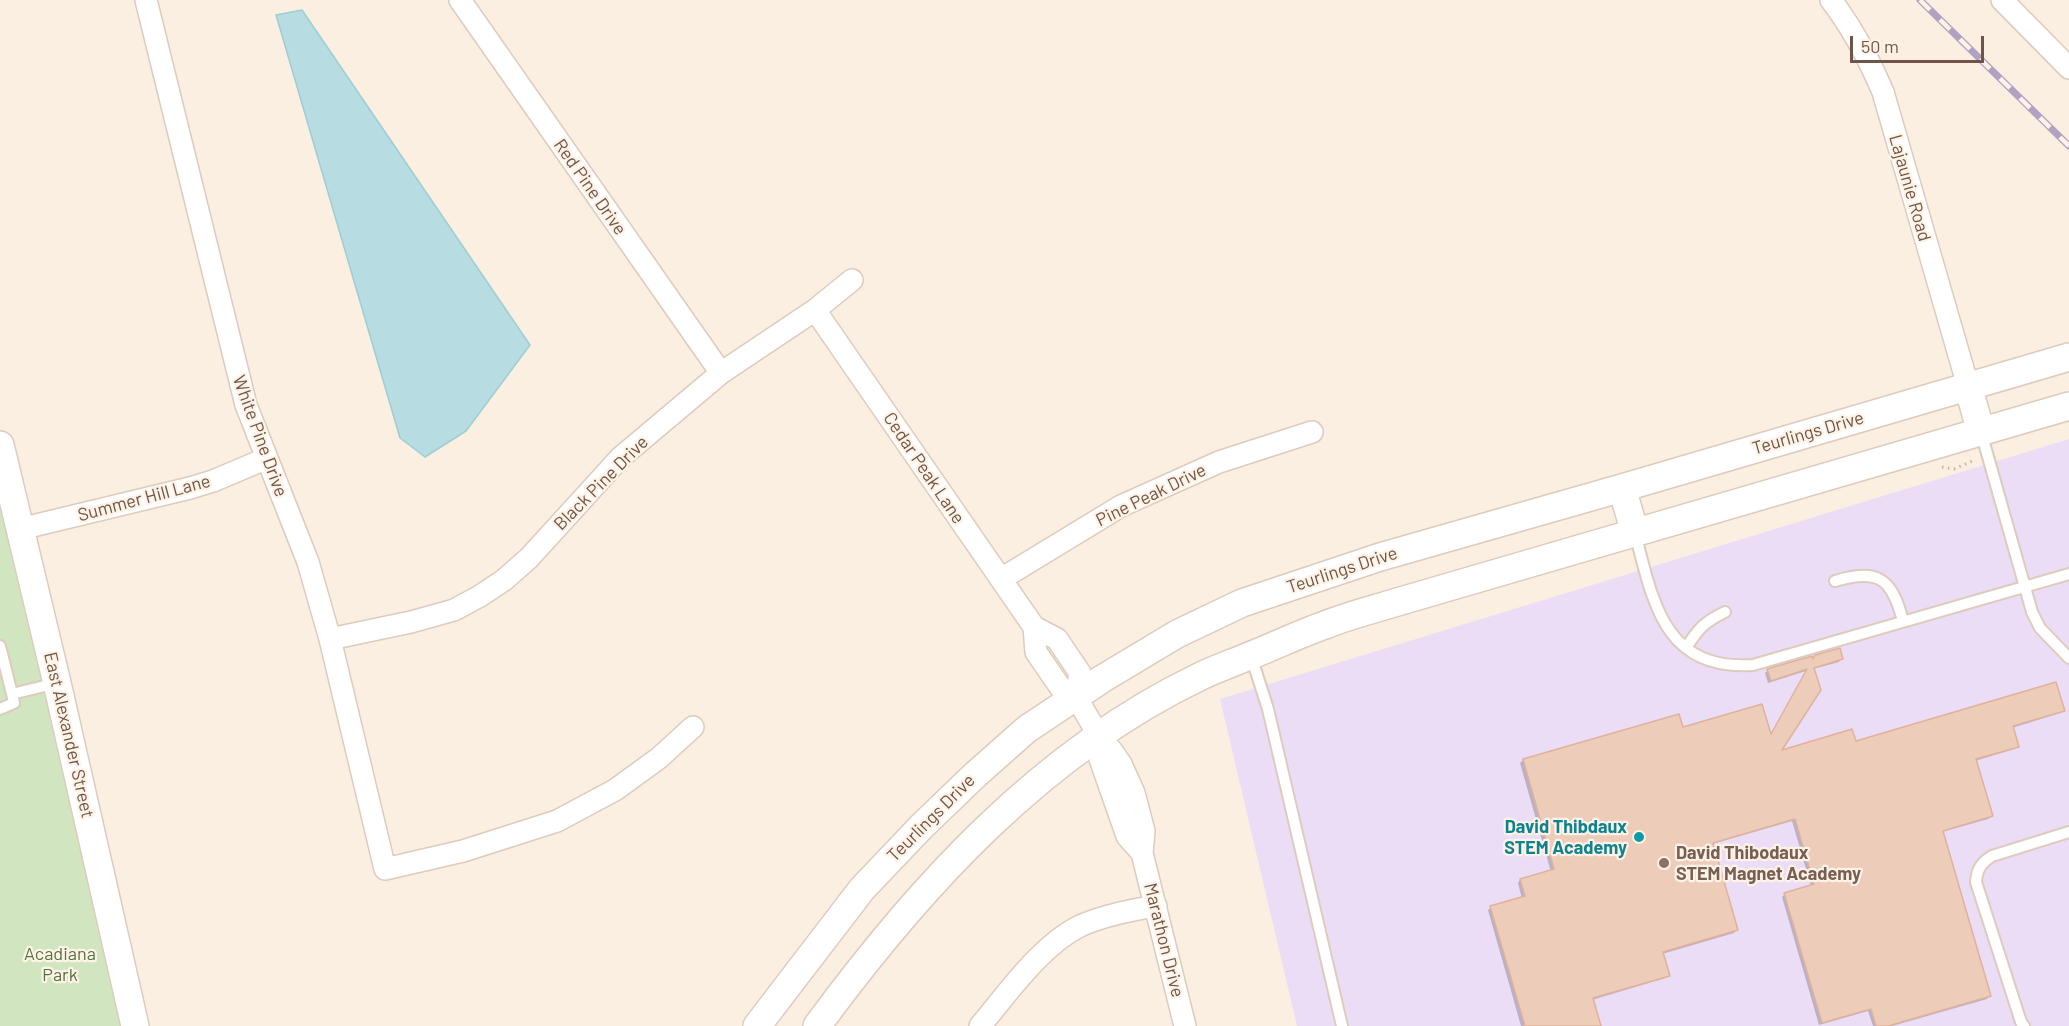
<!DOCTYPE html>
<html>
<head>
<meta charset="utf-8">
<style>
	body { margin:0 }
	#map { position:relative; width:2069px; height:1026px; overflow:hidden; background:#faefe0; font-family:Barlow,sans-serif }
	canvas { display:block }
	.scale { position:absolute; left:1850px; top:36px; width:134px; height:27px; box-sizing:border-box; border:3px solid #6f5549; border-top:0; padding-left:8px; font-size:18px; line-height:21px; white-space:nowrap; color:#6f5549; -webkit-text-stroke:4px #fef3e6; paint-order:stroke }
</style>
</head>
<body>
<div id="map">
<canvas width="2069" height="1026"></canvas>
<div class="scale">50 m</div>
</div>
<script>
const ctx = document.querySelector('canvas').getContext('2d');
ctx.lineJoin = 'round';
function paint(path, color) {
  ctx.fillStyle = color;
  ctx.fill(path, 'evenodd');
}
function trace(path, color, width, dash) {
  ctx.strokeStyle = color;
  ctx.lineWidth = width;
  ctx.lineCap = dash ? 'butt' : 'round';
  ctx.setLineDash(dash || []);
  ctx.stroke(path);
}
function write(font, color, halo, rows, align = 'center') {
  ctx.font = font + ' Barlow,sans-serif';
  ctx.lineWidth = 4.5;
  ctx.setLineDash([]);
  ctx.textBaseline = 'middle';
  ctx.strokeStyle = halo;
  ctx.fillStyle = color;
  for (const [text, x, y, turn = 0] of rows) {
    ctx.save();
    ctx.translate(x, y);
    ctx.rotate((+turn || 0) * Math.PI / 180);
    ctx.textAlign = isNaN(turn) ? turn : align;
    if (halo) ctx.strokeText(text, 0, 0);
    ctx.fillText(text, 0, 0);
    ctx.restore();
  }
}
const education = new Path2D(`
	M2069 439V1026H1297L1220 699Z`);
const green = new Path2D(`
	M0 456 128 1026H0Z`);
const water = new Path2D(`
	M302 10 530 345 466 431 425 457 400 438 276 15Z`);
const shadow = new Path2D(`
	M1841 659 1839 662 1813 669 1778 752 2063 710 2060 713 2012 728 2017 746 2014 749 1975 761 1991 816 1988 819 1942 832 1989 996 1987 999 1892 1026H1873L1868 1011 1819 1025 1782 897 1785 894 1811 886 1792 821 1712 844 1736 930 1734 933 1662 954 1668 976 1665 978 1592 1000 1600 1026H1521L1488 910 1491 907 1522 899 1518 883 1520 880 1551 872 1520 763 1523 760 1678 716 1682 728 1770 736 1806 671 1768 683 1765 673 1768 670 1812 660Z`);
const building = new Path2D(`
	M1840 648 1843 659 1814 668 1821 690 1782 750 1852 729 1856 741 2056 682 2065 711 2013 726 2019 747 1976 759 1993 816 1943 831 1991 996 1888 1026H1876L1871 1009 1822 1023 1784 893 1814 884 1795 819 1713 843 1738 930 1663 952 1670 976 1593 998 1601 1026H1525L1490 906 1525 896 1520 879 1554 869 1523 759 1679 714 1683 727 1762 704 1771 734 1807 669 1771 681 1767 669 1812 656 1813 659 1815 655Z`);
const path = new Path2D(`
	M1942 467 1954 469 1975 460`);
const service = new Path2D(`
	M1981 432 2032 612 2040 628 2069 658
	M1635 533C1653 602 1664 671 1753 665L2069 574
	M1835 581C1879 568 1892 579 1903 621
	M0 646 12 694 57 683
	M1686 648C1698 629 1704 622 1725 612
	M1251 656 1268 709 1342 1026
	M0 709 14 703 12 694
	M2024 1026 2021 1022 1976 882C1977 869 1981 863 1992 856L2069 832`);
const minor = new Path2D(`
	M146 0 246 405 308 562 330 639 385 869 463 851 557 821 615 790 659 758 693 727
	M460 0 721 373
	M1831 0C1853 29 1869 59 1883 92L1968 386
	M2002 0 2069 68
	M815 310 1034 627 1057 639 1080 673 1076 697
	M20 529 190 488 213 481 265 459
	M1001 579 1121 506 1219 462 1312 432
	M1034 627 1036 652 1060 687 1076 697 1099 736 1112 751 1121 764 1134 793 1144 831 1142 853 1185 1026
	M330 639 411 622 454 610 480 596 504 580 529 558 620 458 721 373 815 310 852 280
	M1099 736 1100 759 1127 836 1142 853
	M980 1026C1008 993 1041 945 1080 926 1104 915 1131 910 1156 906`);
const tertiary = new Path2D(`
	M1968 386 1981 432
	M0 445 57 683 135 1026
	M1622 488 1635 533
	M757 1026 862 889 921 827 975 775 1027 729 1102 679 1177 634 1242 603 1380 557 1622 488 2069 357
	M817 1026C919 887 1041 753 1199 677 1215 669 1233 663 1249 656 1275 646 1299 634 1325 625 1347 616 1371 610 1394 603L2069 406`);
const rail = new Path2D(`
	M1920 0 2069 146`);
const markers = [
	[1639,837,6,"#0f9aa8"],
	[1664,863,6,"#8d6e63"]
];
const streetNames = [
	["Red Pine Drive",590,187,55],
	["Lajaunie Road",1910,188,74],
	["Teurlings Drive",1808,433,-16],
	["White Pine Drive",260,436,70],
	["Cedar Peak Lane",924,468,56],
	["Black Pine Drive",601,483,-45],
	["Pine Peak Drive",1151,495,-26],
	["Summer Hill Lane",144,498,-15],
	["Teurlings Drive",1342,570,-18],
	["East Alexander Street",69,735,77],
	["Teurlings Drive",931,818,-45],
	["Marathon Drive",1164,940,76]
];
const cultureNames = [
	["David Thibdaux",1627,827],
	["STEM Academy",1627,848]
];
const educationNames = [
	["David Thibodaux",1676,853],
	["STEM Magnet Academy",1676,874]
];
const parkNames = [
	["Acadiana",60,954],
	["Park",60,975]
];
paint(education, '#ecddf6');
paint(green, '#d1e6c0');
paint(water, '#b7dde2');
trace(water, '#9ecdd3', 1.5);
paint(shadow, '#0003');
paint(building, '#eeccba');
trace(building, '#dfb29b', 1.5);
trace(service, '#ddcbbd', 14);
trace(minor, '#ddcbbd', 24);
trace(tertiary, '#ddcbbd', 30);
trace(path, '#d2b09e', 3, [1.5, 4.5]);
trace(service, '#fff', 10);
trace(minor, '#fff', 21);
trace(tertiary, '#fff', 27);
trace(rail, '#b1a1c2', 7);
trace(rail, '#fef3e6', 4.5, [14]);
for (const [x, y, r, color] of markers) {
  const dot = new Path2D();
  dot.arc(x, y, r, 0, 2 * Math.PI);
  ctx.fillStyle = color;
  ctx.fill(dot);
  trace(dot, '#fef3e6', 2);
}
write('18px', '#6f5549', '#fef3e6', streetNames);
write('bold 18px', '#0d838f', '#fef3e6', cultureNames, 'right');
write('bold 18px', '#785e54', '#fef3e6', educationNames, 'left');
write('18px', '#547442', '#fef3e6', parkNames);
</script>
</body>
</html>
